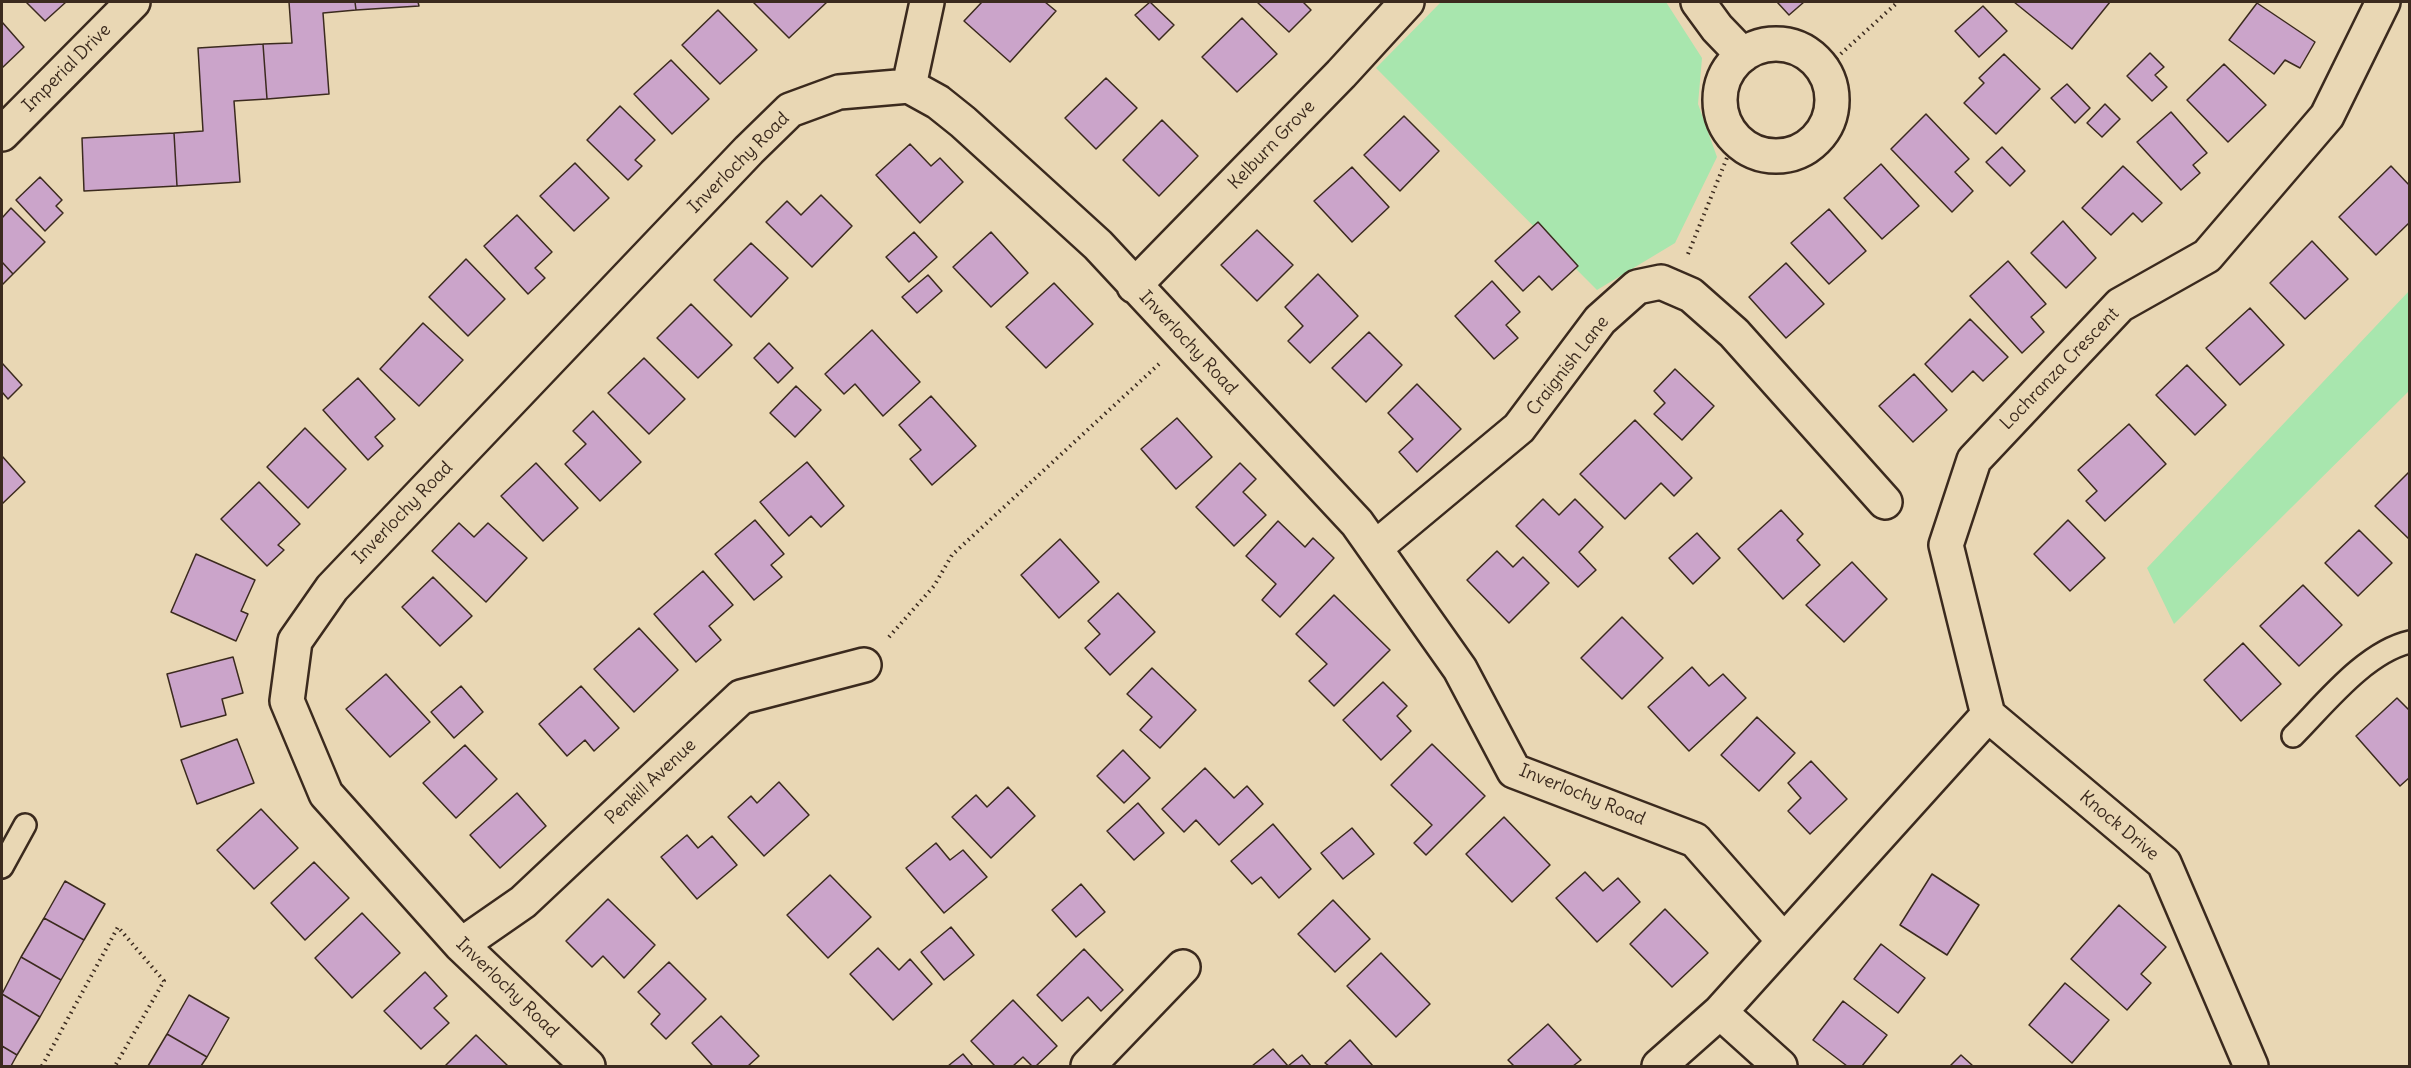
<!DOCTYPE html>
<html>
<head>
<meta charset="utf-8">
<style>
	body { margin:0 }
	#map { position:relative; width:2411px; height:1068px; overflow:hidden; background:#e9d7b4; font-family:Delius,sans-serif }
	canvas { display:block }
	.frame { position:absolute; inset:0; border:3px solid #3b2a1e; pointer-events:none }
</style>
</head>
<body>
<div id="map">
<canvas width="2411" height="1068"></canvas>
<div class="frame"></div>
</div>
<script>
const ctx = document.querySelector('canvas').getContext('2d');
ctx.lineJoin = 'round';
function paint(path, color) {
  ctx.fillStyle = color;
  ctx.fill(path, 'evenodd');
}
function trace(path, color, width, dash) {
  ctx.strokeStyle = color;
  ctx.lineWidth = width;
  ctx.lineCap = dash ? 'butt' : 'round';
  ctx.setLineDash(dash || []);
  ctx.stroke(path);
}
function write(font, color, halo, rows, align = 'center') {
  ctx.font = font + ' Delius,sans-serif';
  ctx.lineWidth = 6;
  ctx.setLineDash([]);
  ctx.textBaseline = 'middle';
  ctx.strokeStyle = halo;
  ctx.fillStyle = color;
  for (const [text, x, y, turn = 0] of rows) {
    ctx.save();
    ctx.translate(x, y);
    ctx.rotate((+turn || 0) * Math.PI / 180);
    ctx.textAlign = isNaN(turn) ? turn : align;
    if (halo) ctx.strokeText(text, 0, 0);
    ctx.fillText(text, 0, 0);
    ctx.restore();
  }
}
const green = new Path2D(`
	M1441 2H1666L1702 58 1698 104 1717 157 1675 243 1597 290 1376 68Z
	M2409 291V391L2174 624 2147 568Z`);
const building = new Path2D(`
	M26 2H66L45 21Z
	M289 2H355L356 10 323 13 329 94 267 99 263 44 292 43Z
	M355 2H418L419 6 356 10Z
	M753 2H827L789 38Z
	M982 2H1045L1056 11 1010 62 964 21Z
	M1150 2 1174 25 1159 40 1135 15Z
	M1257 2H1303L1311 10 1289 32Z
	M1777 2H1804L1789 15Z
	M2014 2H2110L2072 49Z
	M2257 3 2315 42 2300 68 2285 60 2274 74 2229 40Z
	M1983 6 2007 31 1979 57 1955 31Z
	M718 10 757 50 720 84 682 45Z
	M1242 18 1277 54 1237 92 1202 57Z
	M2 22 24 47 2 68Z
	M263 44 267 99 234 101 240 182 177 186 174 133 203 131 198 48Z
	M2150 53 2164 67 2155 75 2167 87 2152 101 2127 76Z
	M2004 54 2040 89 1996 134 1964 103 1984 83 1979 78Z
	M671 60 709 99 672 134 634 94Z
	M2224 64 2266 105 2228 142 2187 100Z
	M1106 78 1137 108 1096 149 1065 118Z
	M2067 84 2090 108 2075 123 2051 98Z
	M2105 104 2120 119 2102 137 2087 123Z
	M620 106 655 140 635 160 642 166 628 180 587 140Z
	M2171 112 2207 153 2193 165 2200 173 2181 190 2137 142Z
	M1926 114 1969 159 1955 172 1973 191 1952 212 1891 149Z
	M1404 116 1439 151 1400 191 1364 155Z
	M1162 120 1198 156 1159 196 1123 160Z
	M174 133 177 186 84 191 82 138Z
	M910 144 931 166 940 158 963 182 920 223 876 175Z
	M2002 147 2025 171 2010 186 1986 162Z
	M575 163 609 198 574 231 540 196Z
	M1881 164 1919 206 1882 239 1844 198Z
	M2123 166 2162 203 2142 222 2133 213 2111 235 2082 208Z
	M2391 166 2410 186V222L2376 255 2339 217Z
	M1352 167 1389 207 1352 242 1314 201Z
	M40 177 62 200 56 206 63 213 45 231 16 200Z
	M821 195 852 226 812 267 766 222 787 201 801 215Z
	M11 208 45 242 13 274 2 262V218Z
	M1829 209 1866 251 1829 284 1791 243Z
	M517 215 552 252 535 268 545 278 528 294 484 246Z
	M2063 221 2096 258 2066 288 2031 253Z
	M1538 222 1578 266 1552 290 1539 276 1523 291 1495 261Z
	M1257 230 1293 265 1257 301 1221 265Z
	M914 232 937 257 909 282 886 257Z
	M991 232 1028 273 991 307 953 267Z
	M2312 241 2348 279 2305 319 2270 283Z
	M751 243 788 278 751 317 714 280Z
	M466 259 505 299 468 336 429 297Z
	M2008 261 2046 304 2031 317 2044 332 2022 353 1970 296Z
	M2 262 13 274 2 285Z
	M1786 263 1824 304 1786 338 1749 297Z
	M1318 274 1358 316 1310 363 1288 341 1303 326 1285 307Z
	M928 275 942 291 917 313 902 297Z
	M1492 281 1520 312 1506 325 1518 338 1494 359 1455 316Z
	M1054 283 1093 324 1046 368 1006 327Z
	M691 304 732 345 698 378 657 338Z
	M2250 308 2284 345 2240 385 2206 348Z
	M1970 319 2008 357 1983 381 1973 371 1952 392 1925 364Z
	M423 323 463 360 419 406 380 369Z
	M872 330 920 382 883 416 855 384 844 394 825 374Z
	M1369 332 1402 365 1366 402 1332 368Z
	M769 343 793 368 778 383 754 358Z
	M644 358 685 399 649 434 608 393Z
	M2 363 22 385 8 399 2 392Z
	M2187 365 2226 405 2195 435 2156 395Z
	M1675 369 1714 406 1682 440 1654 414 1665 403 1654 391Z
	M1914 374 1947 410 1913 442 1879 406Z
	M358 378 395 419 375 437 383 446 368 460 323 410Z
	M1417 384 1461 429 1417 472 1399 452 1413 439 1388 413Z
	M796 386 821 410 795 437 770 413Z
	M931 396 976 446 932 485 910 459 921 450 899 425Z
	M593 411 641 462 600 501 565 464 586 444 573 431Z
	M1177 418 1212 457 1176 489 1141 449Z
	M1635 420 1692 478 1674 496 1661 483 1625 519 1580 474Z
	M2129 424 2166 464 2105 521 2086 501 2097 491 2078 470Z
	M305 428 346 469 308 508 267 467Z
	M2 456 25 482 2 504Z
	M807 462 844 506 821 527 811 516 789 536 760 502Z
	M536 463 578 508 543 541 501 496Z
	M1240 463 1256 479 1243 492 1266 515 1234 546 1196 507Z
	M2410 471V540L2375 506Z
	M259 482 300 524 278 545 284 550 267 566 221 519Z
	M1543 499 1559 515 1575 499 1603 527 1579 552 1596 570 1578 587 1516 526Z
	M1781 510 1803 534 1797 540 1820 565 1783 599 1738 549Z
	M755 520 784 554 771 565 782 577 754 600 715 554Z
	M2068 520 2105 558 2070 591 2034 554Z
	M1278 521 1305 547 1313 538 1334 558 1280 617 1262 600 1276 584 1246 556Z
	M459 523 474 537 488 523 527 558 486 602 432 551Z
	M2359 530 2392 563 2358 596 2325 563Z
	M1697 533 1720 558 1693 584 1669 558Z
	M1060 539 1099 582 1059 618 1021 575Z
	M1497 551 1513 567 1523 557 1549 583 1509 623 1467 580Z
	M196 554 255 580 241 611 248 614 236 641 171 612Z
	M1852 562 1887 599 1844 642 1806 605Z
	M703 571 733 605 709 626 721 640 696 662 654 614Z
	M433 577 472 616 440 646 402 607Z
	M2303 585 2342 625 2299 666 2260 626Z
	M1118 593 1155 632 1110 675 1085 648 1100 634 1088 621Z
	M1334 595 1390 650 1334 706 1309 681 1327 664 1296 634Z
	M1622 617 1663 658 1622 699 1581 658Z
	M639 628 678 670 634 712 594 669Z
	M2243 643 2281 684 2241 721 2204 680Z
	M233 657 243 693 222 699 226 715 181 727 167 674Z
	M1692 667 1709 686 1723 674 1746 698 1689 751 1648 707Z
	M1152 668 1196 710 1160 748 1140 730 1152 717 1127 694Z
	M386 674 430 722 390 757 346 709Z
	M1383 682 1407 706 1397 716 1411 731 1381 760 1343 720Z
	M461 686 483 712 454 738 431 712Z
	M581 686 619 728 594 751 585 740 567 756 539 724Z
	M2397 698 2410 711V777L2400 786 2356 736Z
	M1757 717 1795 753 1759 791 1721 755Z
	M237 739 254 783 197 804 181 760Z
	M1432 744 1485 796 1426 855 1414 843 1432 825 1391 785Z
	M465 745 497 779 456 818 423 783Z
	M1123 750 1150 778 1124 803 1097 776Z
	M1811 761 1847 799 1810 834 1788 811 1801 798 1788 783Z
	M1205 768 1234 798 1247 786 1263 804 1219 845 1196 820 1184 832 1162 809Z
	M779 782 809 815 764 856 728 817 751 796 757 803Z
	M1008 787 1035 816 991 858 952 817 976 795 987 807Z
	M517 793 546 826 500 868 470 835Z
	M1138 803 1164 833 1134 860 1107 831Z
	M261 809 298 848 254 889 217 850Z
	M1504 817 1550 865 1512 902 1466 854Z
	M1273 824 1311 869 1279 898 1261 877 1252 884 1231 861Z
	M1352 828 1374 854 1343 879 1321 853Z
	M687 835 698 848 712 836 737 865 697 899 661 857Z
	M936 843 950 860 963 850 987 877 944 913 906 868Z
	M314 862 349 898 305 940 271 903Z
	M1585 872 1603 891 1618 878 1640 902 1597 942 1556 898Z
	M1932 874 1979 905 1947 955 1900 925Z
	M830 875 871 917 828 958 787 915Z
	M65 881 105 904 84 940 44 918Z
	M1081 884 1105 912 1076 937 1052 910Z
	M608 899 655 945 624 978 603 956 592 967 566 941Z
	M1333 900 1370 939 1335 972 1298 934Z
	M2119 905 2166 947 2141 974 2151 983 2127 1010 2071 959Z
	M1665 909 1708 953 1672 987 1630 944Z
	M362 913 400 953 352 998 315 958Z
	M44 918 84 940 61 980 21 957Z
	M951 927 974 955 944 980 921 952Z
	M1881 944 1925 978 1898 1013 1854 979Z
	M878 948 899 970 910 959 932 984 893 1020 850 974Z
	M1084 949 1123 990 1101 1011 1088 997 1062 1021 1037 995Z
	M1381 953 1430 1004 1396 1037 1347 986Z
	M21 957 61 980 40 1017 2 994Z
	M669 962 706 999 666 1039 651 1024 660 1014 638 992Z
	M425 972 447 996 434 1008 449 1023 421 1049 384 1011Z
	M2065 983 2109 1020 2072 1063 2029 1025Z
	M2 994 40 1017 17 1055 2 1046Z
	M189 995 229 1018 207 1057 167 1034Z
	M1013 1000 1057 1046 1036 1066H1032L1023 1057 1013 1066H995L971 1041Z
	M1843 1001 1887 1035 1862 1066H1847L1813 1040Z
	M721 1016 759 1056 748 1066H710L712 1065 692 1043Z
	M1548 1024 1581 1060 1573 1066H1514L1508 1060Z
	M167 1034 207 1057 201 1066H148Z
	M476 1035 508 1066H445Z
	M1350 1040 1373 1066H1329L1325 1063Z
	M2 1046 17 1055 11 1066H2Z
	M1273 1049 1288 1066H1252Z
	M963 1054 973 1066H948Z
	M1302 1055 1311 1066H1288Z
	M1961 1055 1973 1066H1950Z`);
const path = new Path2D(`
	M1823 70 1898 2
	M1688 254 1735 138
	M889 637 934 586 952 555 1159 364
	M42 1066 118 927 164 981 115 1066`);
const service = new Path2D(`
	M2293 736C2324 705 2365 652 2410 642
	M2 867 25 825`);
const minor = new Path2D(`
	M1698 2 1717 28 1743 55
	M1720 100a56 56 0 1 1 112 0a56 56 0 1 1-112 0Z
	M909 86 927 2
	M2 134 133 2
	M1134 286 1341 74 1407 2
	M1375 548 1519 428 1600 320 1637 287 1661 282 1691 295 1734 333 1885 502
	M1988 715 1946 545 1974 460 2120 305 2207 256 2327 116 2383 2
	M1988 715 2164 863 2251 1066
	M461 945 523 902 741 697 864 665
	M1720 1012 1780 1066
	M588 1066 461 945 326 794 287 701 295 641 332 588 749 150 790 110 839 92 909 86 938 102 963 122 1098 245 1357 523 1460 669 1514 771 1695 840 1784 941
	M1088 1066 1183 967
	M1659 1066 1720 1012 1988 715`);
const streetNames = [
	["Imperial Drive",67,68,-45],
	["Kelburn Grove",1272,145,-46],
	["Inverlochy Road",739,163,-45],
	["Inverlochy Road",1188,343,47],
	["Craignish Lane",1568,366,-52],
	["Lochranza Crescent",2060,369,-46],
	["Inverlochy Road",403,513,-46],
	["Penkill Avenue",651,782,-43],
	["Inverlochy Road",1582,795,22],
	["Knock Drive",2119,826,40],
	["Inverlochy Road",507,988,44]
];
paint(green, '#a8e6ae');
paint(building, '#cba4ca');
trace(building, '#3b2a1e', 1.5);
trace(service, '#3b2a1e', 26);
trace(minor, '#3b2a1e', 38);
trace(path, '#3b2a1e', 4, [1.5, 4.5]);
trace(service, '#e9d7b4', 21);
trace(minor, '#e9d7b4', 33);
write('18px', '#3b2a1e', '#e9d7b4', streetNames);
</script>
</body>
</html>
